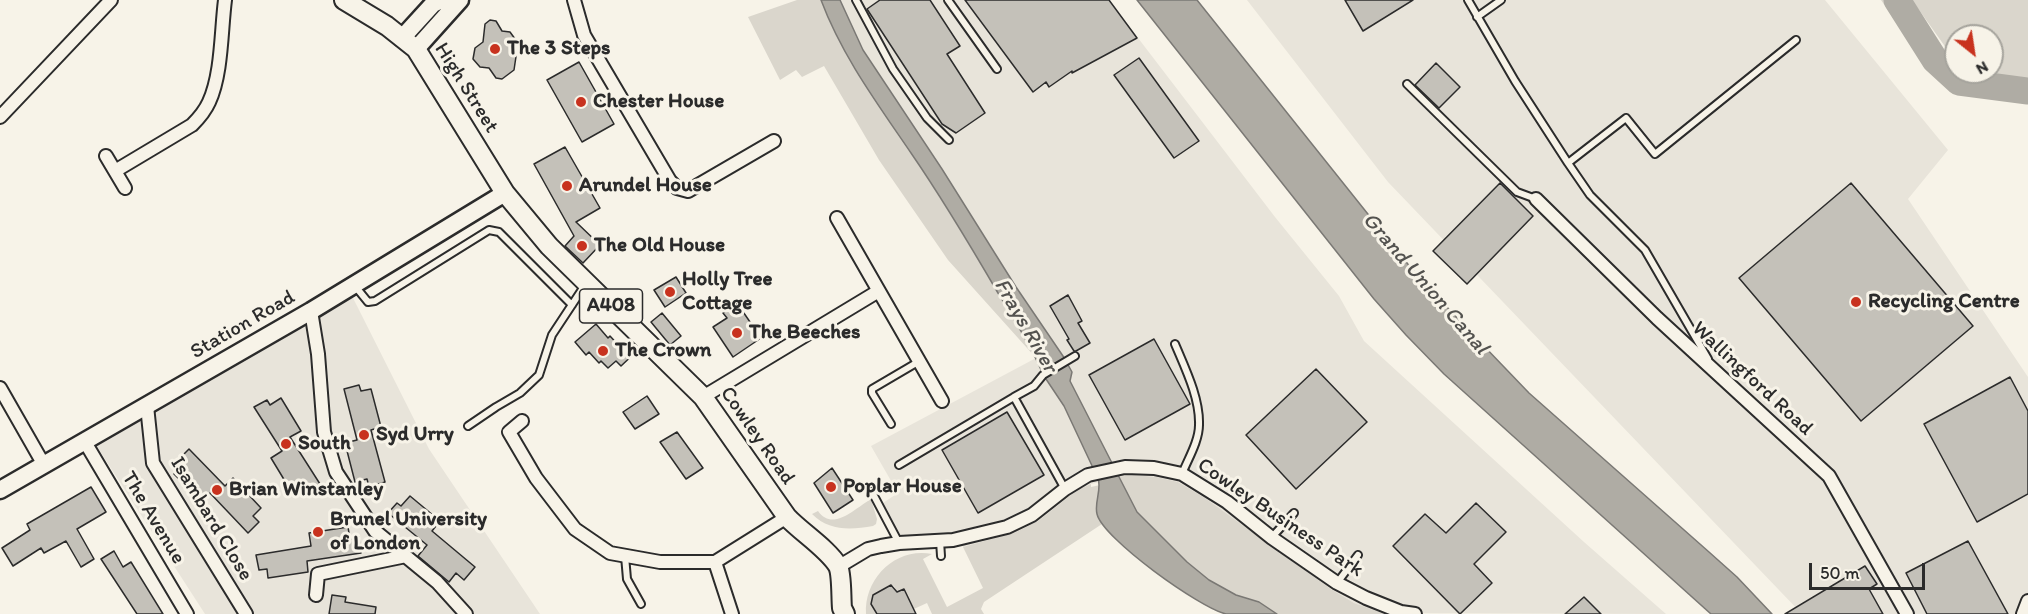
<!DOCTYPE html>
<html>
<head>
<meta charset="utf-8">
<style>
	body { margin:0 }
	#map { position:relative; width:2028px; height:614px; overflow:hidden; background:#f7f3e8; font-family:Itim,sans-serif }
	canvas { display:block }
	.north { position:absolute; left:1944px; top:24px; width:60px; height:60px; box-sizing:border-box; background:#f7f3e8; border:2px solid #a5a39c; border-radius:50%; rotate:150deg; font-size:16px; font-weight:700; line-height:24px; text-align:center; color:#2b2b2b }
	.north::after { content:''; display:block; margin:auto; width:21px; height:27px; background:#c8321e; clip-path:polygon(50% 0,100% 100%,50% 72%,0 100%) }
	.scale { position:absolute; left:1809px; top:563px; width:116px; height:27px; box-sizing:border-box; border:3px solid #2b2b2b; border-top:0; padding-left:8px; font-size:18px; line-height:21px; white-space:nowrap; color:#2b2b2b; -webkit-text-stroke:4px #f7f3e8; paint-order:stroke }
</style>
</head>
<body>
<div id="map">
<canvas width="2028" height="614"></canvas>
<div class="north">N</div>
<div class="scale">50 m</div>
</div>
<script>
const ctx = document.querySelector('canvas').getContext('2d');
ctx.lineJoin = 'round';
function paint(path, color) {
  ctx.fillStyle = color;
  ctx.fill(path, 'evenodd');
}
function trace(path, color, width, dash) {
  ctx.strokeStyle = color;
  ctx.lineWidth = width;
  ctx.lineCap = dash ? 'butt' : 'round';
  ctx.setLineDash(dash || []);
  ctx.stroke(path);
}
function write(font, color, halo, rows, align = 'center') {
  ctx.font = font + ' Itim,sans-serif';
  ctx.lineWidth = 6;
  ctx.setLineDash([]);
  ctx.textBaseline = 'middle';
  ctx.strokeStyle = halo;
  ctx.fillStyle = color;
  for (const [text, x, y, turn = 0] of rows) {
    ctx.save();
    ctx.translate(x, y);
    ctx.rotate((+turn || 0) * Math.PI / 180);
    ctx.textAlign = isNaN(turn) ? turn : align;
    if (halo) ctx.strokeText(text, 0, 0);
    ctx.fillText(text, 0, 0);
    ctx.restore();
  }
}
const built = new Path2D(`
	M840 0H1109L1275 217 1339 296 1364 341 1584 542 1666 614 1380 613 1354 603 1331 589 1201 496 1178 482 1157 477 1133 475 1091 484 1077 490 1038 521 1014 533 963 547 962 536 903 540 883 503 898 493 871 446 1036 358 1055 345 1016 287 943 169 863 49Z
	M1247 0H1825L1948 150 1908 199 2028 377V614H1802L1388 182Z
	M351 294 429 449 540 614H205L92 439Z`);
const green = new Path2D(`
	M797 0H821C844 60 880 104 914 157 955 220 993 284 1032 348L1036 358 948 260 879 160 824 66 802 77 796 70 780 80 748 17Z
	M1881 0H1893L1910 26 1894 19Z
	M1912 0H2028V80L1968 77 1964 72H1992V36H1956V62Z
	M1133 475 1157 477 1178 482 1202 496 1331 589 1354 603 1385 614H1277L1259 602 1236 595 1209 580 1187 562 1137 512 1118 477Z
	M1091 484V487L1100 485 1097 514 1102 524 984 602 981 609 984 614H932L927 603 905 613 904 589 897 592 894 586 891 585 873 595 871 604 875 611 880 614H866C864 578 896 547 932 554L923 559 947 607 983 588 963 547 1016 532 1038 521 1077 490Z
	M871 499 877 519 876 524 873 526C850 530 829 531 812 514L818 511C833 532 854 509 871 499Z`);
const water = new Path2D(`
	M821 0H840L863 50 942 169 1016 287 1065 359 1042 372C1030 344 1014 319 998 293 970 245 942 198 911 153 877 103 842 56 821 0Z
	M1137 0H1197L1411 268 1458 319 1529 393 1709 552 1737 577 1772 614H1711L1444 374 1406 335 1374 299Z
	M1067 363 1072 372 1070 381 1113 465 1094 470 1064 406 1044 376Z
	M1117 473 1137 512 1187 562 1209 580 1236 595 1259 602 1277 614C1264 614 1238 614 1226 614 1200 608 1103 539 1097 514 1094 502 1102 490 1098 478Z`);
const river = new Path2D(`
	M1897 0 1935 60 1959 82 2028 91`);
const building = new Path2D(`
	M880 0H930L960 46 947 54 985 113 956 133 942 124 867 9Z
	M965 0H1109L1137 38 1072 73V71L1049 87 1046 82 1033 92Z
	M1345 0H1413L1363 31Z
	M490 20 496 21 502 31 510 32 518 43 514 70 502 79 496 78 489 68 480 67 473 59 475 48 483 42 485 24Z
	M1139 58 1199 141 1174 158 1114 75Z
	M579 62 614 124 582 142 547 80Z
	M1436 63 1460 87 1439 108 1415 85Z
	M565 147 600 208 576 222 600 245 583 263 565 246 574 236 534 164Z
	M1500 183 1533 216 1467 284 1433 251Z
	M1851 183 1973 326 1861 421 1739 278Z
	M676 277 686 293 665 307 654 290Z
	M1068 295 1082 321 1078 323 1090 343 1076 351H1074L1067 340 1069 339 1050 306Z
	M737 303 761 338 733 357 713 327 727 318 723 313Z
	M662 313 681 336 670 345 651 322Z
	M596 324 608 338 610 336 621 348 629 341 638 350 621 366 616 361 608 368 601 361 599 363 589 352 586 355 575 342Z
	M1154 339 1190 404 1125 440 1089 375Z
	M1316 369 1367 422 1296 489 1246 435Z
	M2010 377 2028 411V494L1977 522 1924 424Z
	M359 385 361 391 371 389 381 427 371 430 385 482 369 487 367 479 355 482 345 443 357 440 344 389Z
	M647 396 659 414 635 429 623 412Z
	M281 398 301 431 290 437 320 484 307 492 302 485 291 491 271 458 282 451 254 407 267 400 270 405Z
	M1007 412 1044 475 978 513 942 450Z
	M677 432 703 468 686 479 660 442Z
	M189 449 225 486 233 478 261 508 253 516 259 522 248 533 210 493 201 501 174 474 182 466 177 461Z
	M832 468 853 500 833 513 814 483Z
	M91 487 106 512 77 529 94 559 81 567 66 541 44 553 41 548 13 566 2 548 30 530 27 524Z
	M410 496 440 521 432 531 475 567 464 580 456 573 449 582 418 556 427 545 388 513 397 503 401 506Z
	M1476 503 1506 532 1474 564 1492 583 1460 614 1393 546 1425 514 1446 533Z
	M348 527 350 539 359 537 361 553 307 561 308 572 268 578 267 569 259 570 256 555 311 546 309 533Z
	M1968 541 2008 614H1927L1906 573Z
	M114 551 123 567 131 562 163 614H137L101 559Z
	M1865 566 1877 584 1869 589 1883 614H1785Z
	M891 585 897 592 904 589 916 614H877L871 604 873 595Z
	M332 595 346 597 345 602 376 607 375 614H329Z
	M1584 597 1601 614H1565Z`);
const lane = new Path2D(`
	M856 0 893 69 927 118 949 140
	M948 0 997 69
	M1468 0 1515 81 1568 163 1590 195 1645 250 1708 359
	M1477 17 1501 0
	M1407 84 1517 192 1536 199
	M1568 163 1626 118 1655 154 1796 40
	M355 286 368 302 375 301 489 230 499 232 572 305
	M1175 344C1185 368 1200 398 1199 425 1199 441 1188 459 1182 474
	M1014 397 1034 386 1043 375 1075 356
	M891 424 872 393V389L918 362
	M468 426 496 407 520 393 539 375 552 335 585 285
	M899 465 1014 397 1065 489
	M872 492 899 543
	M1272 537 1294 513
	M940 541 941 556
	M625 556 627 579 641 604
	M1337 583 1358 555`);
const street = new Path2D(`
	M574 0 584 35 670 181 677 188 688 191 774 141
	M0 117 111 0
	M106 156 125 188
	M115 171 192 125C199 118 205 111 209 102 222 74 221 31 225 0
	M1536 199 1657 318 1829 476 1907 614
	M837 218 942 401
	M311 311 318 354 324 432 336 472 375 531 437 582 466 614
	M0 388 44 465
	M703 397 877 292
	M147 406 153 463 246 614
	M522 421 509 432 536 478 575 529 610 553 660 562H715L787 517
	M85 442 187 614
	M715 562 732 614
	M838 567 868 549 881 546 899 543 953 540 1007 527 1032 515 1065 489 1088 475 1125 467 1154 468 1182 474 1227 502 1272 538 1337 583 1366 598 1401 612 1415 614
	M316 595 318 574 406 556
	M2023 614 2028 601`);
const secondary = new Path2D(`
	M402 38 433 4 441 0
	M416 49 460 0
	M0 490 311 311 505 193`);
const primary = new Path2D(`
	M344 0 387 26 416 49 505 193 549 246 703 397 787 517C801 532 828 549 838 566 842 574 841 598 842 608L845 614`);
const markers = [
	[495,49,6,"#c8321e"],
	[581,102,6,"#c8321e"],
	[567,186,6,"#c8321e"],
	[582,246,6,"#c8321e"],
	[670,292,6,"#c8321e"],
	[1856,302,6,"#c8321e"],
	[737,333,6,"#c8321e"],
	[603,351,6,"#c8321e"],
	[364,435,6,"#c8321e"],
	[286,444,6,"#c8321e"],
	[831,487,6,"#c8321e"],
	[217,490,6,"#c8321e"],
	[318,532,6,"#c8321e"]
];
const shields = [
	[611,306,63]
];
const shieldNames = [
	["A408",611,306]
];
const poiNames = [
	["The 3 Steps",507,49],
	["Chester House",593,102],
	["Arundel House",579,186],
	["The Old House",594,246],
	["Holly Tree",682,280],
	["Cottage",682,304],
	["Recycling Centre",1868,302],
	["The Beeches",749,333],
	["The Crown",615,351],
	["Syd Urry",376,435],
	["South",298,444],
	["Poplar House",843,487],
	["Brian Winstanley",229,490],
	["Brunel University",330,520],
	["of London",330,544]
];
const streetNames = [
	["High Street",466,88,58],
	["Station Road",243,325,-30],
	["Wallingford Road",1752,379,43],
	["Cowley Road",757,436,55],
	["The Avenue",153,518,59],
	["Cowley Business Park",1280,518,34],
	["Isambard Close",211,519,59]
];
const waterNames = [
	["Grand Union Canal",1425,284,49],
	["Frays River",1025,326,60]
];
paint(built, '#e8e4da');
paint(green, '#dad6cc');
paint(water, '#afaca4');
trace(water, '#7a7874', 1.5);
trace(river, '#afaca4', 27);
paint(building, '#c4c1b9');
trace(building, '#2b2b2b', 1.5);
trace(lane, '#2b2b2b', 10);
trace(street, '#2b2b2b', 16);
trace(secondary, '#2b2b2b', 21);
trace(primary, '#2b2b2b', 22);
trace(lane, '#f7f3e8', 6);
trace(street, '#f7f3e8', 12);
trace(secondary, '#f7f3e8', 16);
trace(primary, '#f7f3e8', 18);
for (const [x, y, r, color] of markers) {
  const dot = new Path2D();
  dot.arc(x, y, r, 0, 2 * Math.PI);
  ctx.fillStyle = color;
  ctx.fill(dot);
  trace(dot, '#f7f3e8', 2);
}
for (const [x, y, w] of shields) {
  const box = new Path2D();
  box.roundRect(x - w / 2, y - 17, w, 34, 4.5);
  ctx.fillStyle = '#f7f3e8';
  ctx.fill(box);
  trace(box, '#2b2b2b', 1.5);
}
write('bold 20px', '#2b2b2b', null, shieldNames);
write('bold 21px', '#2b2b2b', '#f7f3e8', poiNames, 'left');
write('21px', '#2b2b2b', '#f7f3e8', streetNames);
write('italic 22px', '#53524f', '#f7f3e8', waterNames);
</script>
</body>
</html>
